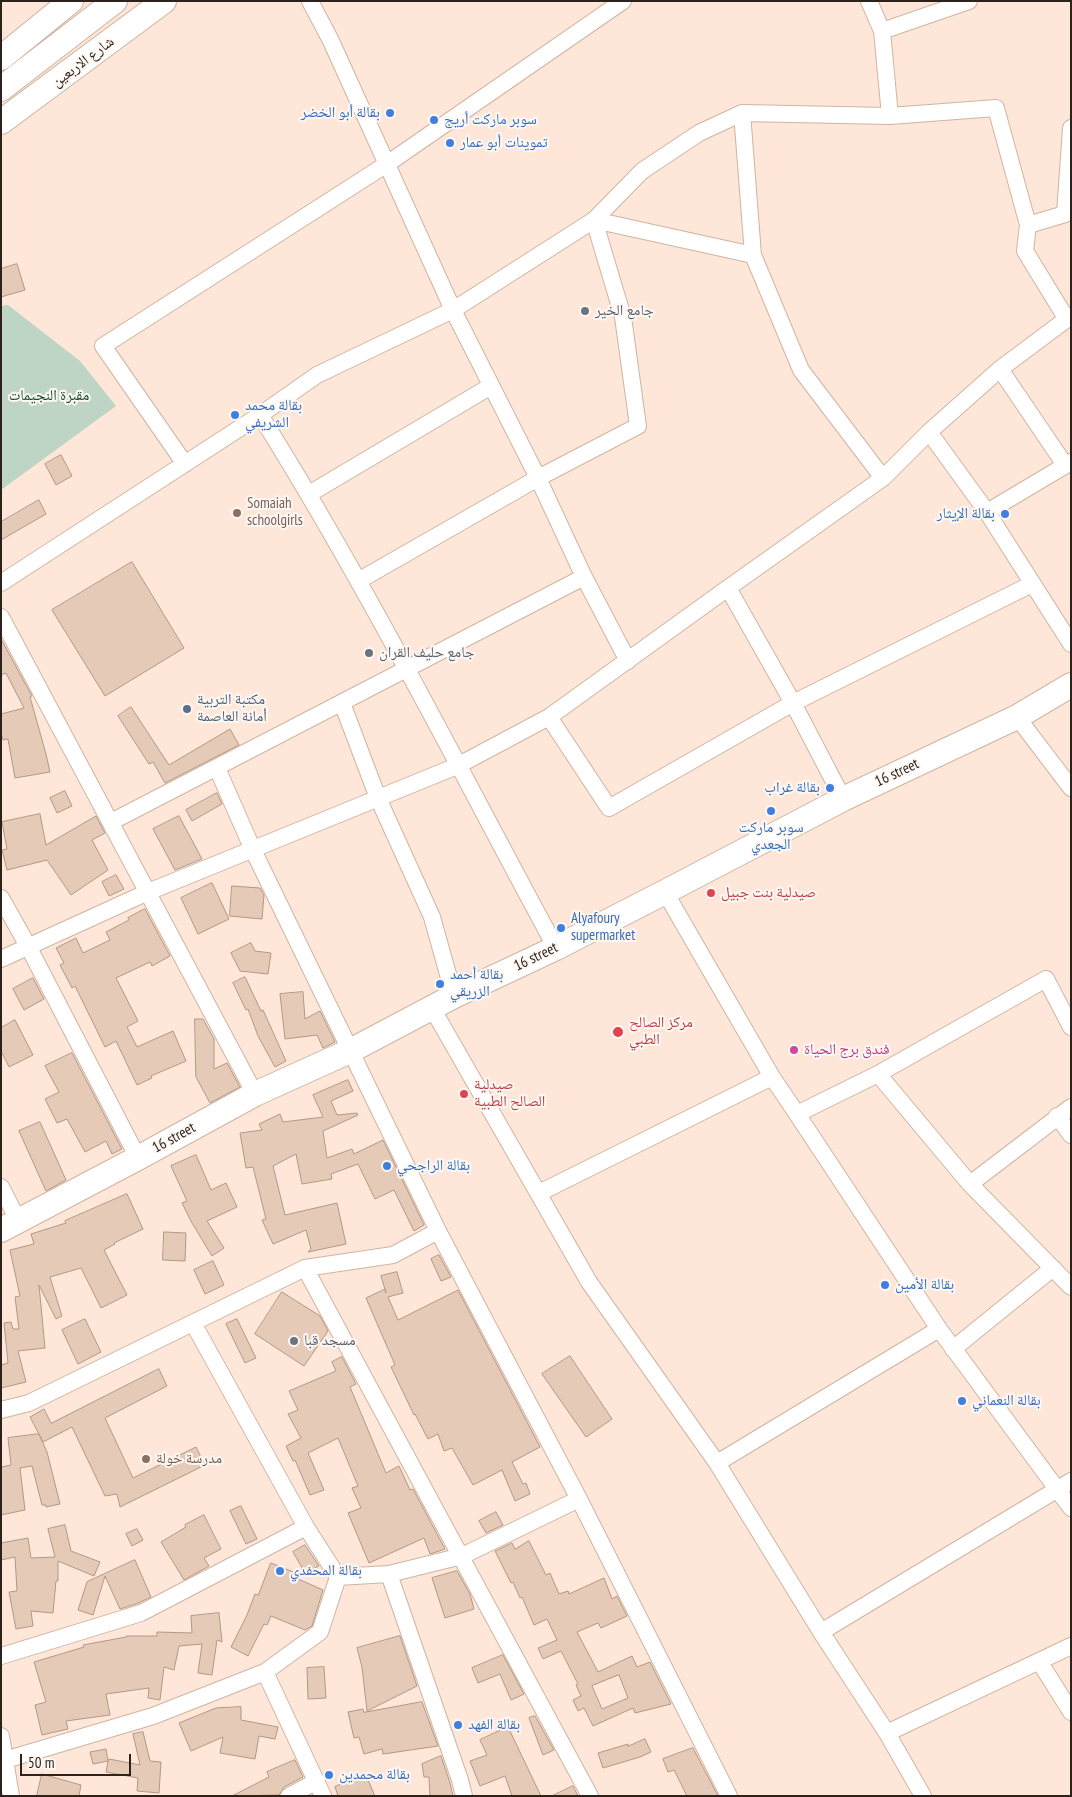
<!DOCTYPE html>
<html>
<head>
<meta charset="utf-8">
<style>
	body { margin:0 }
	#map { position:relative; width:1072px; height:1797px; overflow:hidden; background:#fee7d8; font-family:"PT Sans Narrow",sans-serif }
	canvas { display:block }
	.frame { position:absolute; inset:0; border:2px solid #2c221b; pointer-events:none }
	.scale { position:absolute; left:20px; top:1754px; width:111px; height:22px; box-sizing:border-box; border:2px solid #2c221b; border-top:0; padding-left:6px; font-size:15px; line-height:18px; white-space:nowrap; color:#2c221b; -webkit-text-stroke:4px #fef8f4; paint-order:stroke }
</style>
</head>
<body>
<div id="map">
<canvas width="1072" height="1797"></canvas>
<div class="frame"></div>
<div class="scale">50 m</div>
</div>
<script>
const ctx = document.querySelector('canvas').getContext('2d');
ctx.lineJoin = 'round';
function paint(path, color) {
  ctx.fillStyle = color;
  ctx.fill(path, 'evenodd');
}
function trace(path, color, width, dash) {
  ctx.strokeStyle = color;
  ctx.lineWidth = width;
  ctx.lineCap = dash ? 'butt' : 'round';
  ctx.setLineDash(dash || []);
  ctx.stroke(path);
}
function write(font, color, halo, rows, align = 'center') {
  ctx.font = font + ' "PT Sans Narrow","Noto Naskh Arabic",sans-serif';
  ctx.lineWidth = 4;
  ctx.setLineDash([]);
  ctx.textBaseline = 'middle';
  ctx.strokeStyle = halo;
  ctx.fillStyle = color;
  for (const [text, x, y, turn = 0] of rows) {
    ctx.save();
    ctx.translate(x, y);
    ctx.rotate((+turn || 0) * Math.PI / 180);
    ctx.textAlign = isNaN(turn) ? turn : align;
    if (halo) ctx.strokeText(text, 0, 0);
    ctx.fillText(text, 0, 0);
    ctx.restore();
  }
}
const green = new Path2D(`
	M8 305 80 361 116 406 1 490V306Z`);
const building = new Path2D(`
	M17 264 25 290 1 297V269Z
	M61 455 72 476 56 485 45 464Z
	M39 500 46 514 1 540V522Z
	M132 562 184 648 105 696 52 610Z
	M1 639 32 696 30 697 46 754 50 772 15 778 8 739 3 740 1 733V714L24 708 6 673 1 675Z
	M131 707 169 765 230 729 239 745 165 783 153 762 149 764 118 716Z
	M65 791 72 806 57 813 50 798Z
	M217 793 222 804 192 821 186 810Z
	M40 814 46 845 96 816 105 833 92 840 108 870 71 895 47 860 7 870 2 850 7 849 2 822Z
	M179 816 202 859 175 870 153 829Z
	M116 875 124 889 109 896 102 882Z
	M212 883 229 919 198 934 181 898Z
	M232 886 260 888 264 895 262 919 230 916Z
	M145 909 170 956 152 966 150 962 116 978 138 1021 127 1027 137 1047 173 1031 186 1061 151 1076 152 1078 137 1085 116 1041 105 1047 75 986 72 988 60 965 64 963 56 948 76 938 83 953 110 940 106 932 129 920 128 918Z
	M251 943 255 951 271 953 268 974 240 971 231 953Z
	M245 977 261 1011 263 1010 286 1061 275 1067 258 1036 248 1009 246 1010 233 983Z
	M33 978 44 999 24 1010 13 989Z
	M303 992 305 1019 320 1011 335 1042 323 1048 317 1035 285 1039 280 994Z
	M195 1019H203L214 1039V1069L227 1063 240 1087 210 1103 196 1077Z
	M15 1020 33 1055 9 1067 1 1051V1028Z
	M72 1053 122 1149 112 1154 106 1141 85 1152 67 1119 57 1123 45 1099 59 1092 45 1066Z
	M348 1080 353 1091 331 1101 337 1115 357 1113 358 1115 323 1131 327 1158 352 1149 354 1154 383 1140 424 1225 414 1231 394 1190 375 1199 358 1164 331 1174 332 1179 302 1184 296 1154 273 1166 285 1215 337 1203 346 1244 308 1252 311 1249 306 1230 273 1244 262 1220 266 1219 253 1167 246 1168 240 1133 262 1130 259 1124 280 1114 283 1122 323 1117 313 1095Z
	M40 1122 66 1180 46 1191 19 1131Z
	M196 1155 211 1190 226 1183 237 1207 207 1221 224 1248 212 1256 192 1223 182 1203 187 1201 171 1166Z
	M127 1194 143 1229 114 1243 115 1244 104 1250 127 1295 101 1308 81 1268 50 1277 62 1316 56 1319 39 1285 45 1348 18 1351 26 1382 1 1388V1365L8 1363 4 1323 11 1322 13 1329H19L15 1297 20 1296 10 1250 34 1244 31 1234 66 1223 65 1221Z
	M164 1232 186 1233 185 1261 163 1260Z
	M439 1255 451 1277 441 1281 431 1259Z
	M213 1261 224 1285 205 1294 194 1270Z
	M397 1272 403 1293 388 1297 398 1320 458 1290 540 1447 512 1462 523 1484 526 1483 530 1494 515 1501 502 1470 473 1485 452 1448 444 1451 438 1434 428 1439 415 1414 414 1415 391 1367 395 1365 366 1298 385 1289 386 1293 381 1276Z
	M282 1292 320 1316 328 1331 304 1366 255 1334Z
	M85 1319 101 1352 78 1364 62 1330Z
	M237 1319 256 1358 245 1363 226 1324Z
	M570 1356 612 1419 586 1437 542 1374Z
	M342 1357 356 1384 350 1387 386 1473 399 1466 410 1490 413 1489 445 1549 430 1554 424 1538 369 1563 348 1513 361 1508 352 1488 358 1486 338 1438 308 1453 324 1490 310 1495 295 1460 293 1461 286 1446 301 1438 288 1414 298 1410 289 1391 336 1371 332 1362Z
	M159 1369 167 1386 105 1418 133 1478 196 1447 205 1465 120 1507 117 1494 105 1496 72 1427 43 1442 30 1417 44 1409 51 1423Z
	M39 1434 47 1452 60 1504 46 1507V1505H42L32 1466 20 1468 25 1510 1 1515V1467L11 1465 8 1438Z
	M241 1506 257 1539 246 1544 230 1511Z
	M496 1512 503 1525 486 1533 479 1521Z
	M204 1515 221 1549 204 1558 209 1566 184 1580 161 1542 186 1527 185 1525Z
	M65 1525 71 1551 100 1562 94 1576 58 1561V1581H56L53 1613 31 1611 33 1626 16 1629 9 1592 17 1591 15 1557 1 1560V1543L28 1538 31 1558 55 1557 48 1529Z
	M137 1529 143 1540 132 1546 126 1534Z
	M529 1541 546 1575 550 1573 559 1594 568 1591 569 1594 604 1578 612 1599 617 1596 627 1616 601 1628 598 1623 577 1632 598 1672 632 1656 637 1667 650 1662 671 1704 635 1713 633 1708 593 1726 584 1708 578 1711 573 1700 581 1696 576 1685 578 1684 561 1651 543 1659 538 1648 557 1640 547 1619 534 1625 522 1597 520 1598 513 1582 511 1583 495 1551 512 1543 515 1549ZM619 1675 628 1698 602 1709 592 1686Z
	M305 1545 319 1566 305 1573 293 1552Z
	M135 1560 151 1597 136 1604 120 1609 105 1576 93 1615 78 1610 87 1582Z
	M271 1563 301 1575 296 1578 323 1590 312 1626 305 1630 271 1616 267 1625 264 1624 248 1656 231 1647 247 1615 255 1594 258 1595Z
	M457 1571 470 1594 474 1609 445 1618 432 1578Z
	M219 1613 222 1642 217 1640 212 1675 198 1673 202 1644 179 1646 174 1670 164 1667 160 1700 148 1698 149 1688 106 1694 110 1715 66 1721 68 1729 42 1735 35 1705 46 1702 34 1662 84 1647 83 1645 126 1637V1636H157V1632L192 1633 191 1616Z
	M400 1636 417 1686 367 1711 362 1667 357 1648Z
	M503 1655 524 1694 511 1700 500 1674 478 1683 472 1668Z
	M324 1667 326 1698 308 1699 307 1668Z
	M422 1702 438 1746 383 1754 382 1749 364 1754 359 1737 354 1738 348 1712 363 1709 364 1712Z
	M241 1707V1720L278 1727 275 1739 259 1736 255 1759 220 1753 223 1737 191 1751 179 1723 216 1708Z
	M535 1716 554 1750 543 1755 529 1718Z
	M508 1727 541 1796H512L505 1776 480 1786 470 1761 487 1755 480 1740Z
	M143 1732 150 1761 161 1762 159 1793 137 1791 138 1778 106 1772 108 1761 93 1764 90 1752 106 1749 108 1761 109 1759 140 1765 133 1734Z
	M645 1739 651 1752 640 1757 603 1768 598 1753 628 1744V1746Z
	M693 1748 718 1796H687L674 1770 668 1772 663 1759Z
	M441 1756 450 1783 453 1796H430L429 1777H424L422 1764Z
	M295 1760 303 1777 284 1787 279 1795 232 1796 269 1777 267 1772Z
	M365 1773 375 1796H338L335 1787Z
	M42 1774 81 1785 79 1796H37Z
	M573 1786 578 1796H552Z`);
const street = new Path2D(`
	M310 1 331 41 453 310 538 478 584 577 628 661
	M869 1 882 31 890 116
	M882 31 969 1
	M742 113 753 255 801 370 883 478
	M1028 225 1065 214 1071 128
	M1000 369 1065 465
	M260 415C368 587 459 769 556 948
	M929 432 987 512 1071 644
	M185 464 103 346 387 164 623 1
	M309 494 491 386
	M987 512 1071 462
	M358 581 538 478 638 426 623 317 594 220 753 255
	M1 583 260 415 317 375 453 310 594 220 642 171 699 133 742 113 890 116 996 108 1028 225 1025 251 1066 318
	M1 617 255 1094
	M342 703 378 798 432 917 454 996
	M549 717 609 808 793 703 728 588 883 478 929 432 1000 369 1071 316
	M1017 717 1071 788
	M217 768 253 850 438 1231 579 1499 729 1796
	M843 799 793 703 1032 584
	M111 822 584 577
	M665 892 772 1077 797 1114 939 1329 1071 1508
	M1 898 28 946 138 1158
	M1 959 148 892 457 766 549 717 728 588
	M432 1008 589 1282 717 1463 821 1632 887 1733 923 1796
	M878 1074 970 1184 1071 1287
	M797 1114 878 1074 1046 979 1071 1027
	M1057 1116 1071 1135
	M970 1184 1071 1107
	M1 1187 19 1222
	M539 1193 772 1077
	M305 1268 590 1796
	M193 1323 306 1527 338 1577
	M953 1349 1053 1268
	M1 1410 29 1403 305 1268 393 1255 438 1231
	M717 1463 939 1329
	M389 1574 460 1780 464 1796
	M338 1577 389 1574 462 1556 579 1499
	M821 1632 1071 1481
	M1 1656 141 1613 306 1527
	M1039 1661 1071 1712
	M265 1672 323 1796
	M887 1733 1071 1646
	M1 1736 11 1796
	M5 1760 153 1716 265 1672 320 1632 338 1577
	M289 1796 317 1781`);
const secondary = new Path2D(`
	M1 58 71 1
	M1 89 115 1
	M1 122 164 1
	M1 1230 138 1158 255 1094 350 1051 454 996 556 948 665 892 843 799 1017 717 1071 685`);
const markers = [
	[390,113,5,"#3f7fe0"],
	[434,120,5,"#3f7fe0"],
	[450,143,5,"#3f7fe0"],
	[585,311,5,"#6b7280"],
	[235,415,5,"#3f7fe0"],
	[237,513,5,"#8d6e63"],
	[1005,514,5,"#3f7fe0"],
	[369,653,5,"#6b7280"],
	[187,709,5,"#5c6f8a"],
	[830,788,5,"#3f7fe0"],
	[771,811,5,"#3f7fe0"],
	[711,893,5,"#e0444e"],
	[561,928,5,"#3f7fe0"],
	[440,984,5,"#3f7fe0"],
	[618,1032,6,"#e0444e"],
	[794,1050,5,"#d1479c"],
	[464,1094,5,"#e0444e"],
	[387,1166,5,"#3f7fe0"],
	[885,1285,5,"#3f7fe0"],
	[294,1341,5,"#6b7280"],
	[962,1401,5,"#3f7fe0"],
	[146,1459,5,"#8d6e63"],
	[280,1571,5,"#3f7fe0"],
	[458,1725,5,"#3f7fe0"],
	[329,1775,5,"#3f7fe0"]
];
const streetNames = [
	["شارع الاربعين",83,62,-37],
	["16 street",897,773,-25],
	["16 street",536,957,-26],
	["16 street",174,1138,-29]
];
const shopNames = [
	["بقالة أبو الخضر",380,113,"right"],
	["سوبر ماركت أريج",444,120],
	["تموينات أبو عمار",460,143],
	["بقالة محمد",245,406],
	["الشريفي",245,423],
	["بقالة الإيثار",995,514,"right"],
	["بقالة غراب",820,788,"right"],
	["سوبر ماركت",771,828,"center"],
	["الجعدي",771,845,"center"],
	["Alyafoury",571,919],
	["supermarket",571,936],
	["بقالة أحمد",450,975],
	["الزريقي",450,992],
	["بقالة الراجحي",397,1166],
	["بقالة الأمين",895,1285],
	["بقالة النعماني",972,1401],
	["بقالة المحفدي",290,1571],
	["بقالة الفهد",468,1725],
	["بقالة محمدين",339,1775]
];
const worshipNames = [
	["جامع الخير",595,311],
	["جامع حليف القران",379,653],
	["مسجد قبا",304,1341]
];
const parkNames = [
	["مقبرة النجيمات",49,396]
];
const educationNames = [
	["Somaiah",247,504],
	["schoolgirls",247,521],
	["مدرسة خولة",156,1459]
];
const serviceNames = [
	["مكتبة التربية",197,700],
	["أمانة العاصمة",197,717]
];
const healthNames = [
	["صيدلية بنت جبيل",721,893],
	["مركز الصالح",629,1023],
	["الطبي",629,1040],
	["صيدلية",474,1085],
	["الصالح الطبية",474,1102]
];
const hotelNames = [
	["فندق برج الحياة",804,1050]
];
paint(green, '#bed4c4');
paint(building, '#e6cab8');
trace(building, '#b29785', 1);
trace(street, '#cfb4a1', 18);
trace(secondary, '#cfb4a1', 26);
trace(street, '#fff', 16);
trace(secondary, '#fff', 24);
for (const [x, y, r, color] of markers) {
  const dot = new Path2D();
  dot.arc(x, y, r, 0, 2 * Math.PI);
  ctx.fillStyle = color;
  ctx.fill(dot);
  trace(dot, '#fef8f4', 2);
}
write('15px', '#2c221b', '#fef8f4', streetNames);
write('15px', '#366cbe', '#fef8f4', shopNames, 'left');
write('15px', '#5b616d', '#fef8f4', worshipNames, 'left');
write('15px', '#124b2a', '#fef8f4', parkNames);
write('15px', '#785e54', '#fef8f4', educationNames, 'left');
write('15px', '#4e5e75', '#fef8f4', serviceNames, 'left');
write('15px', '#be3a42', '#fef8f4', healthNames, 'left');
write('15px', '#b23c85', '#fef8f4', hotelNames, 'left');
</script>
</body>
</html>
